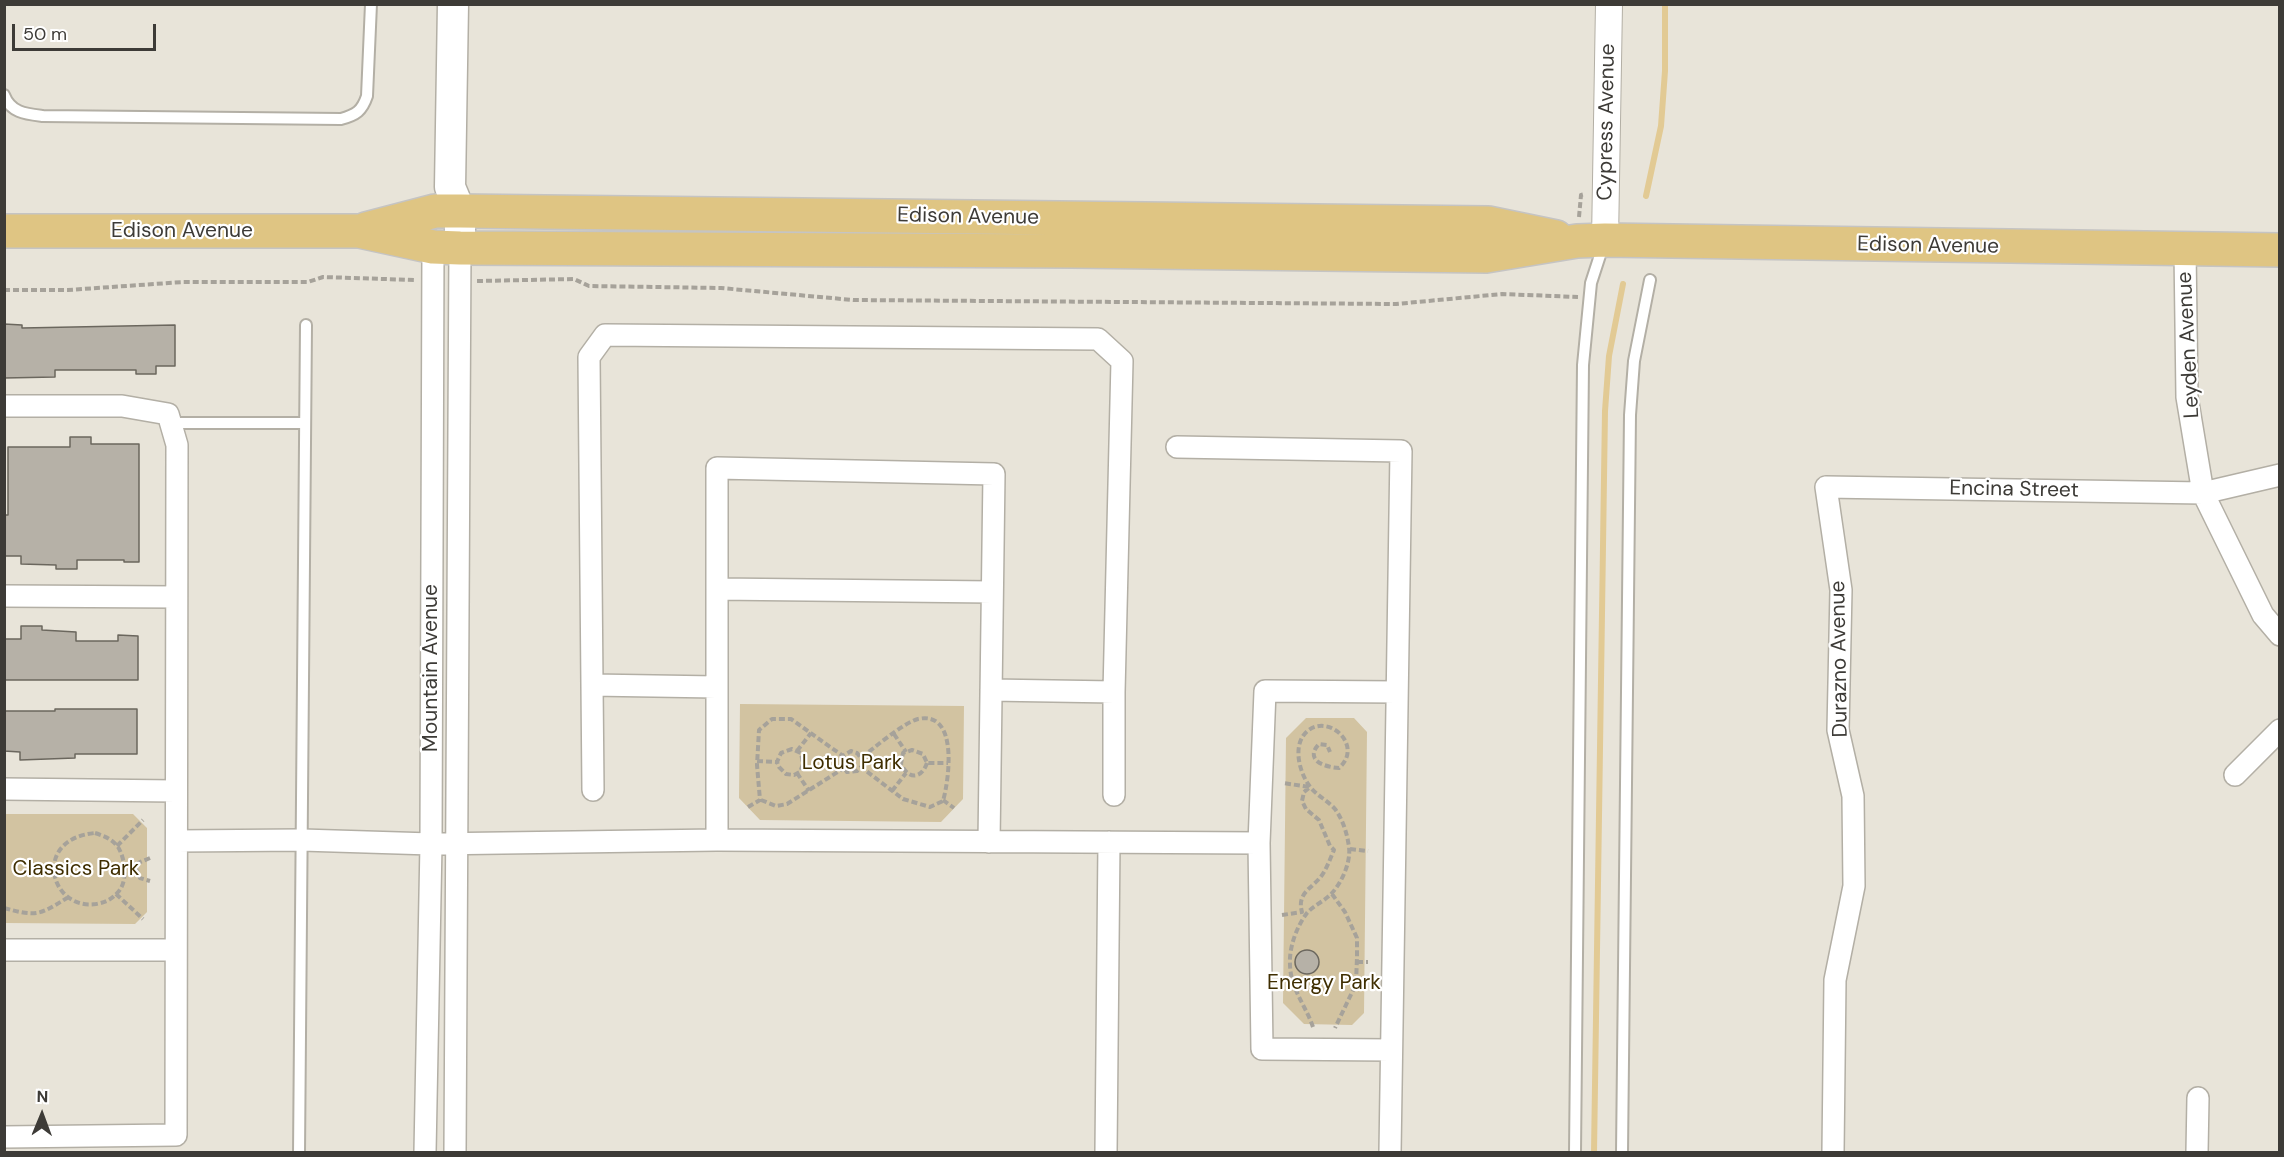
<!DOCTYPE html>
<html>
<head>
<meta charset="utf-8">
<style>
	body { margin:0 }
	#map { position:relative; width:2284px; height:1157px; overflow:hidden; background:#e8e4d9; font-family:"DM Sans",sans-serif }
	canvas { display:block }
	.frame { position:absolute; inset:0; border:6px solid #3d3b37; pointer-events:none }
	.north { position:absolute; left:12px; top:1085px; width:60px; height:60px; -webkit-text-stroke:4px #fff; paint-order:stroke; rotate:1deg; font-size:16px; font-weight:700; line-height:24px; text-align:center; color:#3d3b37 }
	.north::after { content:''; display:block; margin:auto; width:21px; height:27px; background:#3d3b37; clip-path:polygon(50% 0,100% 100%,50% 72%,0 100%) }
	.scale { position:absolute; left:12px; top:24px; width:144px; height:27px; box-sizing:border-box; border:3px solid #3d3b37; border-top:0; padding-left:8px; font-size:18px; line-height:21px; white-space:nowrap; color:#3d3b37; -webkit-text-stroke:4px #fff; paint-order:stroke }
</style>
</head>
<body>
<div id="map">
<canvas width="2284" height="1157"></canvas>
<div class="frame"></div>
<div class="north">N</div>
<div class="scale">50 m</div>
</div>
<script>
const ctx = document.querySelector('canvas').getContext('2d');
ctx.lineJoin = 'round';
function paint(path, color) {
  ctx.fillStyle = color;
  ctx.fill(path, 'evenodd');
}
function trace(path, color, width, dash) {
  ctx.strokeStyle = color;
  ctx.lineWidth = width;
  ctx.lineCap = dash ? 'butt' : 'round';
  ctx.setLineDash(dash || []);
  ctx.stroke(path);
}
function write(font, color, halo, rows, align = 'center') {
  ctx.font = font + ' "DM Sans",sans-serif';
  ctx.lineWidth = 4.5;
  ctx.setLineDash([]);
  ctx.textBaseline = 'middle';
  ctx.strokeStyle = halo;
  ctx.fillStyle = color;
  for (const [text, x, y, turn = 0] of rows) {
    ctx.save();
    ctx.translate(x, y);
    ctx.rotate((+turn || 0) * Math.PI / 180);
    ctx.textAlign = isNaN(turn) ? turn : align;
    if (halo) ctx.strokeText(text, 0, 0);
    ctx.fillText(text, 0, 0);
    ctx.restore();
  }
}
const green = new Path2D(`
	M740 704 964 706 963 799 941 822 760 820 739 798Z
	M1306 718H1354L1367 732 1364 1013 1352 1025 1304 1024 1283 1003 1286 738Z
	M5 814H133L147 828V912L135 924 5 923Z`);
const stream = new Path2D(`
	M1646 196 1661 126 1665 71V4
	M1594 1152 1605 411 1609 356 1623 284`);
const building = new Path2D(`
	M4 324 22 325V328L175 325V366H156V374H136V370H55V377L4 378Z
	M70 437H91V444H139V562H124V560H77V569H56V565L21 564V556H4L5 515H8V447H70Z
	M21 626H42V630L76 632V641H118V635L138 636V680H4V639H21Z
	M55 709H137V754H75V758L20 760V752L4 751V711H55Z
	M1295 962a12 12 0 1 1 24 0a12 12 0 1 1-24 0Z`);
const path = new Path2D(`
	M1579 217 1581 195 1585 194
	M477 281 574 279 589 286 721 288 853 300 1396 304 1502 294 1578 297
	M4 290H68L183 282H308L323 277 414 280
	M894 734 906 752
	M797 751 811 733
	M757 761 777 762 781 753 792 749 801 753 803 764 800 772 794 775 786 774 779 767 777 762
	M927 763C921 780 908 779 901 764L903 753 912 750 923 754 927 763H948
	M797 773 809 791
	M892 791 906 773
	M761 800 776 806 787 804 844 768
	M943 800 954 808
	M748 807 760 800 757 765 759 730 772 719H791L843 756 842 765 847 772 857 771 861 767 903 799 930 807 943 801C949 780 959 710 918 719 903 723 874 748 861 758L857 753 851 751 843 756
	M95 833C104 836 112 839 118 847 125 858 128 880 119 891 112 899 107 902 96 904 50 911 31 839 95 833Z
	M117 846 143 820
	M1350 849 1368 851
	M150 858 138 863 136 869 140 878 150 881
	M116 894 143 919
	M1332 894 1345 912 1357 938V957L1356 984 1335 1028
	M4 908C37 917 39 915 67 898
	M1282 915 1302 912C1296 891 1315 888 1324 872 1328 865 1331 857 1334 850L1330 846 1319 820 1306 809 1302 801 1304 792 1310 787 1283 783
	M1357 962H1368
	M1313 1027C1306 1006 1290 988 1290 964 1289 947 1297 926 1307 913 1314 905 1325 901 1332 893 1342 882 1351 862 1349 847 1347 833 1343 820 1335 809 1328 801 1318 796 1311 788 1301 776 1293 751 1303 736 1323 708 1366 744 1339 768 1324 767 1304 760 1319 744L1327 745 1330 752`);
const service = new Path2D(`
	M4 95C11 113 26 114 43 116L341 119C356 115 362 111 367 96L371 4
	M171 423H305
	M299 1152 306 325
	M1575 1152 1583 365 1591 283 1604 243
	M1622 1152 1630 415 1634 361 1650 280`);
const minor = new Path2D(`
	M2185 250 2187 397 2203 493 2263 615 2280 635
	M4 406H122L168 414 177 445 176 1135 4 1137
	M1177 447 1401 451 1390 1152
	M717 589 992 592
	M4 596 176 597
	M592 685 593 790
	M716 687 592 685 589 357 605 335 1098 339 1122 361 1114 692 991 690
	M1114 692V795
	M2235 775 2280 730
	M4 789 175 791
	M717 840V468L994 474 989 842
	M177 841 302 840 431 844 717 840 1259 843
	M4 950H176
	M1391 1050 1262 1049 1259 843 1265 691 1397 692
	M425 1152 431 844 433 247
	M455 1152 460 248
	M1106 1152 1109 842
	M1833 1152 1835 980 1854 886 1853 796 1838 730 1841 590 1826 487 2203 493 2280 475
	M2197 1152 2198 1098`);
const tertiary = new Path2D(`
	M1605 240 1609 4`);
const secondary = new Path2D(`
	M453 4 450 187 460 211V248`);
const primary = new Path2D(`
	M366 229 435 211H460L1488 223 1556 237
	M4 231H359L433 247 460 248 1072 251 1486 256 1577 241 1605 240 2280 250`);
const streetNames = [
	["Cypress Avenue",1607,122,-89],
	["Edison Avenue",968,217,1],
	["Edison Avenue",182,231],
	["Edison Avenue",1928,246,1],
	["Leyden Avenue",2189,345,-93],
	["Encina Street",2014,490,1],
	["Durazno Avenue",1840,659,-91],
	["Mountain Avenue",431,668,-90]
];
const parkNames = [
	["Lotus Park",852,763],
	["Classics Park",76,869],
	["Energy Park",1324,983]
];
paint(green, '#d2c3a1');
trace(stream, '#e2ca94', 6);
paint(building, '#b6b1a7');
trace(building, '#6b675e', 1.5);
trace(service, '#b3afa5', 14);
trace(minor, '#b3afa5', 24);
trace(tertiary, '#b3afa5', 28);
trace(secondary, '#b3afa5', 33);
trace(primary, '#c5c4c3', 36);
trace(path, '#a6a29a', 4, [6, 3]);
trace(service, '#fff', 10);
trace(minor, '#fff', 21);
trace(tertiary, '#fff', 26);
trace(secondary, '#fff', 30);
trace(primary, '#dfc583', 33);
write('21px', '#3d3b37', '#fff', streetNames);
write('21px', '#3f2e01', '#fff', parkNames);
</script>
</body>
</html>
